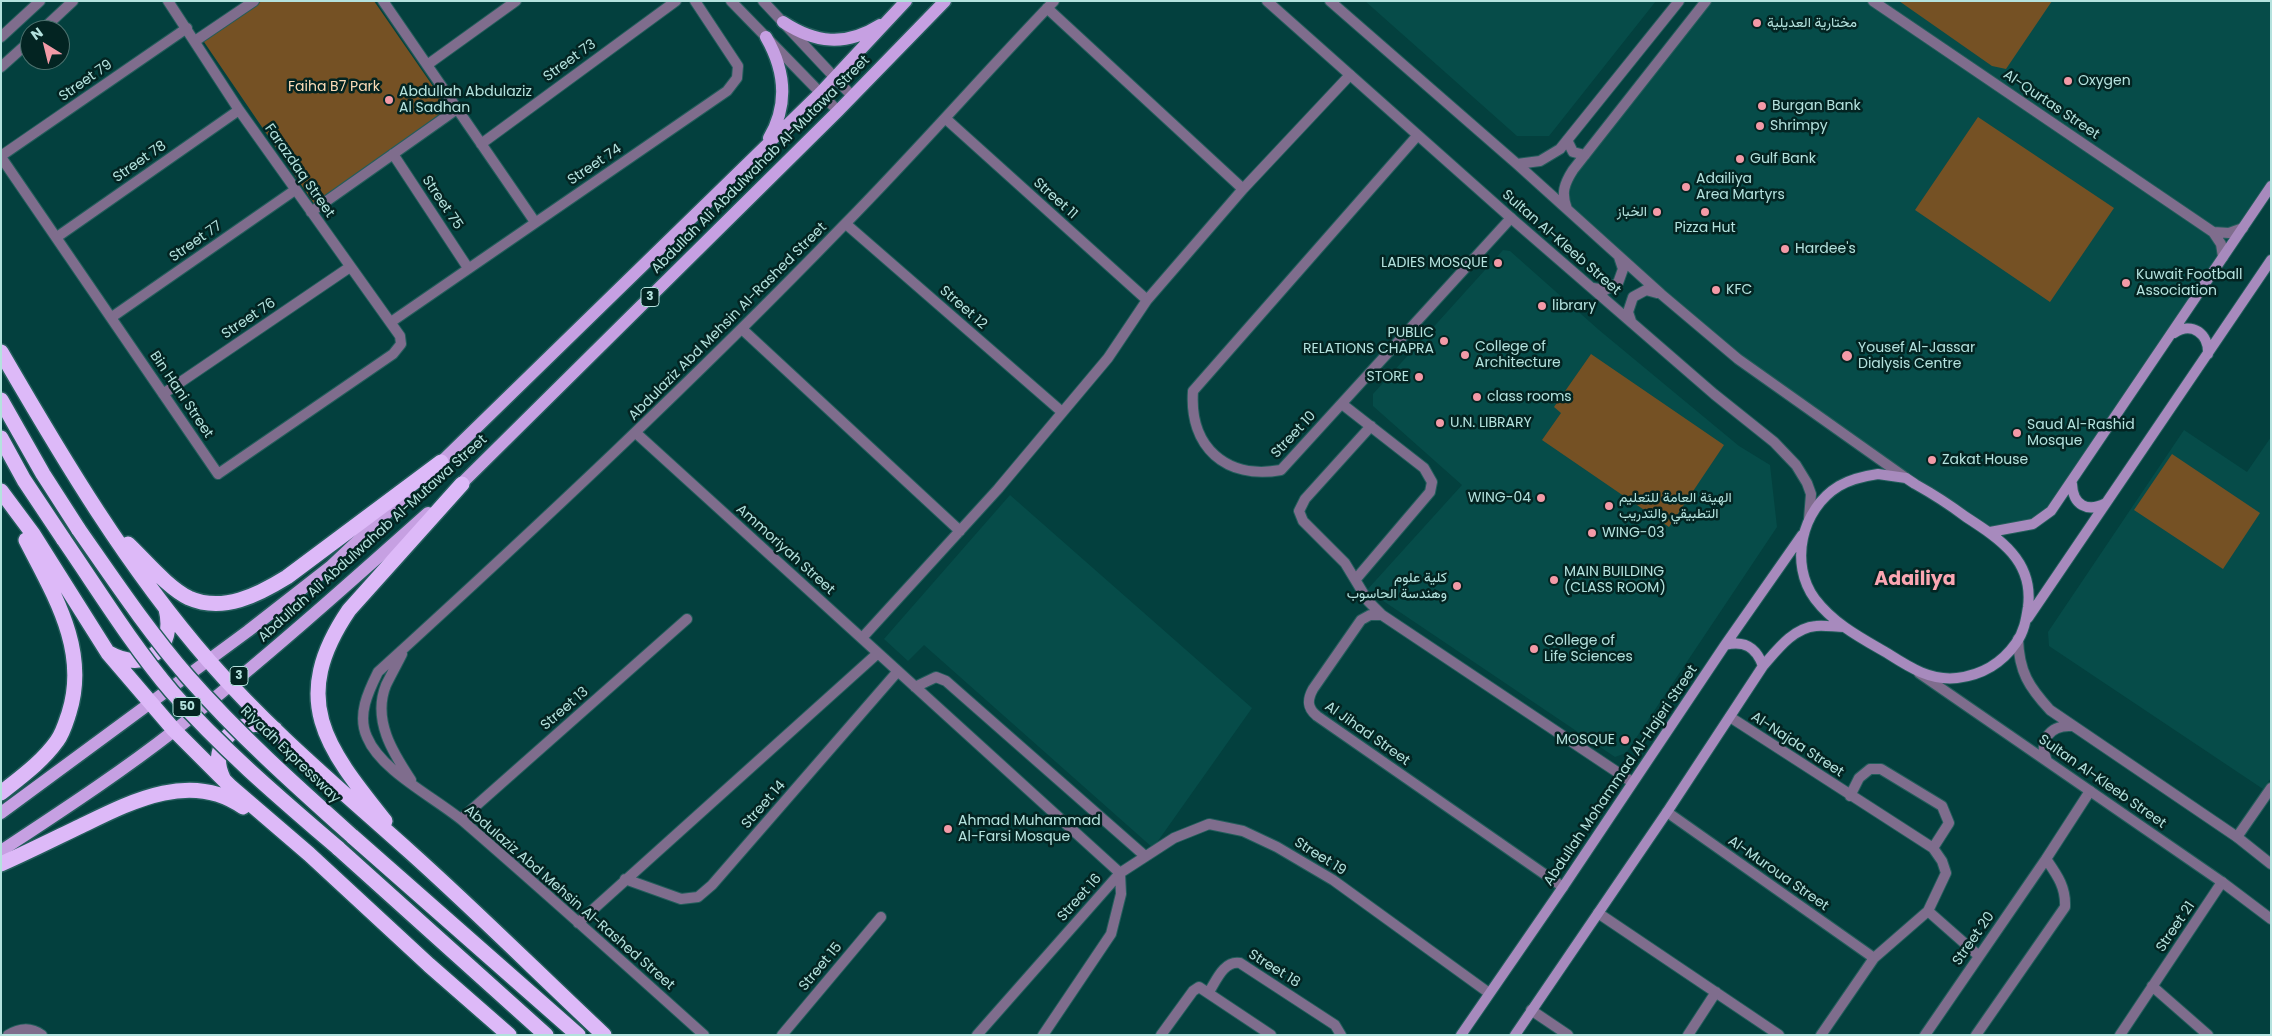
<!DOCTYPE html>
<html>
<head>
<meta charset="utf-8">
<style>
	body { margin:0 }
	#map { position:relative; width:2272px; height:1036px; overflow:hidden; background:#03403e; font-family:Poppins,sans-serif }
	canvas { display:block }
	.frame { position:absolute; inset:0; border:2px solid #b4e2de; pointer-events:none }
	.north { position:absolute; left:20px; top:20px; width:50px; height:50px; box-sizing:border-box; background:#032422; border:1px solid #4a706d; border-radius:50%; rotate:324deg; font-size:14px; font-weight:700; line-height:20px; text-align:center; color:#b4e2de }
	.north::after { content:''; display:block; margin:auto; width:18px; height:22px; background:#f39aa7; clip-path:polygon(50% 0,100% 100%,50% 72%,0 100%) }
</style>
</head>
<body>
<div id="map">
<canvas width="2272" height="1036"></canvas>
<div class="frame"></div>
<div class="north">N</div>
</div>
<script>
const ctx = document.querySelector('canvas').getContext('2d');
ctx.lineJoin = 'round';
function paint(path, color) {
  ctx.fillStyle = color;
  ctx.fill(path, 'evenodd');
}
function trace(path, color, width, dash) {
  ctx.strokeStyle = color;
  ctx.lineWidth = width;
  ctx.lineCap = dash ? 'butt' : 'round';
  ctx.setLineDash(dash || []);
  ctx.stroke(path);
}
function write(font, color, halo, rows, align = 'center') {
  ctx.font = font + ' Poppins,Vazirmatn,sans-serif';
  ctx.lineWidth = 5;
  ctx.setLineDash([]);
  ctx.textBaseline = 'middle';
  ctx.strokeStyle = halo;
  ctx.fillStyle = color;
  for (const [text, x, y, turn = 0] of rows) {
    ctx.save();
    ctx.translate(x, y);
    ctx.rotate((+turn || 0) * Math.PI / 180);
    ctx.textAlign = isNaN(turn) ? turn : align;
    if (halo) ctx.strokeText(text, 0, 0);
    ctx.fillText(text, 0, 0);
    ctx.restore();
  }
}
const built = new Path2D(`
	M1365 1H1656L1549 136H1517Z
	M1705 1H2271V186L2072 484 2033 524 1990 533 1781 390 1568 211 1567 180Z
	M1503 250 1510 251 1599 330 1739 446 1770 465 1777 527 1626 753 1615 757 1367 590 1462 485 1373 406V394Z
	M2184 430 2247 472 2271 437V778L2263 789 2049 646 2048 632Z
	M1010 495 1252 708 1153 848 924 645 908 661 884 639Z`);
const green = new Path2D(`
	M262 1H374L448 108 315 205 202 39Z
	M1899 1H2052L2006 69 1992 66Z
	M1978 117 2114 208 2050 302 1915 210Z
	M1591 354 1724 445 1669 527 1542 440 1561 413 1554 407Z
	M2172 454 2260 513 2223 569 2134 510Z`);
const minor = new Path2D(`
	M383 1 535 222
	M1873 1 2213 232 2221 244 2223 257
	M1047 8 1243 189
	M42 30 73 1
	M1 37 40 1
	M195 41 254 1
	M427 65 516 1
	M1 67 30 41
	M945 118 1147 300
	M1417 136 1193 391C1189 447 1226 480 1281 470L1511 218
	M481 144 676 1
	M393 154 468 268
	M1 156 187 28
	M1 157 218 474 393 354 401 344 400 336 239 110 168 1
	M311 212 457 109
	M846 224 1062 412
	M2213 232 2229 233 2243 228
	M57 237 239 110
	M112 317 295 190
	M391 322 727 91 737 78 738 66 695 1
	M742 329 960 531
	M163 394 350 267
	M1342 404 1424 468 1432 482 1430 492 1356 579
	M1371 426 1305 499 1299 511 1303 521 1345 563 1368 601 1382 615
	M636 433 1120 873
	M862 638 998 489 1108 358 1147 300 1243 189 1350 75
	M402 654C397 664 391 675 386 685 372 720 393 753 411 780
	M915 687 936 677 946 681 1145 856
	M1730 717 1933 848 1942 861 1946 873 1928 911 1874 958 1821 1035
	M1850 796 1859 778 1870 769H1881L1942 806 1949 823 1933 848
	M1667 812 1874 958
	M461 819 687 619
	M2237 837 2271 788
	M625 879 681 899 698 897 712 885 898 671
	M1563 887 1317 716C1307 708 1307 700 1313 689L1361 620 1370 615H1382L1632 782
	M1928 911 1979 956
	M1598 913 1779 1035
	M578 923 878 653
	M2152 986 2208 1035
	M1209 992C1216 981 1224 960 1240 963L1335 1025 1341 1035
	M1531 1010 1568 1035
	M8 1035C19 1028 31 1027 42 1035
	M704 1035C624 963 544 891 463 821 434 797 381 771 367 737 357 715 368 692 378 672 537 527 694 380 844 225 916 152 983 75 1054 1
	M782 1035 881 917
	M977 1035 1120 873 1174 838 1209 824 1243 831 1277 847 1333 880 1489 993
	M1043 1035 1111 934 1121 894 1120 873
	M1161 1035 1193 991 1199 987 1271 1035
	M1688 1035 1716 992
	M1925 1035 2046 859 2090 791
	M1976 1035 2065 907C2066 887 2057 875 2046 859
	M2120 1035 2222 882`);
const tertiary = new Path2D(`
	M731 1 838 111
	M763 1 852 96
	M1267 1 1511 218 1714 394 1774 442 1796 465 1807 483 1811 494 1809 519
	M1330 1 1517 164 1661 294 1738 359 1906 478
	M1567 140 1573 152 1585 155
	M1517 164 1540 161 1560 149 1679 1
	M1567 209C1561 193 1564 184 1573 170L1706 1
	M1593 288 1605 290 1618 283 1623 269 1619 257
	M1631 321 1628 312 1633 297 1646 290 1657 293
	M2018 639C2019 672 2029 687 2050 710L2237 837 2271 864
	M1919 673 2222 882 2271 919
	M2047 761C2038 741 2050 725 2071 726`);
const secondary = new Path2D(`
	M2174 333C2192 321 2209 334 2208 354
	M1878 474 1906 478 1915 484C1933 494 1950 505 1966 517 2000 539 2034 561 2028 607 2026 620 2024 632 2016 643 2002 663 1982 675 1957 678 1930 681 1909 667 1887 653 1861 638 1834 624 1815 599 1789 564 1801 509 1839 486 1851 479 1864 476 1878 474Z
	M2072 484C2073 505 2087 513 2106 503
	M1990 532 2033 524 2051 511 2271 186
	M2028 618 2271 260
	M1725 645C1744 640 1756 647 1763 666
	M1461 1035 1563 887 1725 645 1802 535
	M1515 1035 1667 812 1763 666C1777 650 1793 628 1816 626 1825 625 1835 627 1844 627`);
const primary = new Path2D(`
	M783 22C815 43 845 47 880 25
	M766 37C785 70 789 104 769 138
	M434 469 820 93 906 1
	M455 490 838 111 945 1
	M1 813 248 631 330 567 405 496
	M1 851C60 812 120 773 175 730 262 661 345 587 428 513`);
const motorway = new Path2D(`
	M1 352C63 459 127 567 209 661 270 731 341 790 409 851 476 911 539 974 604 1035
	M1 400 43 474 79 530
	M1 438 24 480 64 540
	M1 491 33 534 108 653 174 730 231 787 309 854 429 965 509 1035
	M128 544C145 560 168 588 189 598 223 613 258 595 287 577L441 462
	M109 653C146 674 176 648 166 609
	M223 778C206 743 240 713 275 729
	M1 793C21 777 42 762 57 741 63 733 66 722 69 713 89 650 54 595 26 540
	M385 821C326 747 288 700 349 610L462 484
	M352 836 578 1035
	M338 848 546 1035
	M1 864C28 852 54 839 81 826 130 802 191 770 243 807`);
const motorwayBridge = new Path2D(`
	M79 530C114 580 148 631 188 677 238 734 295 785 352 836
	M64 540C99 591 132 645 172 692 222 749 281 799 338 848`);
const markers = [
	[1757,23,5,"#f39aa7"],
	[2068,81,5,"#f39aa7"],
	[389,100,5,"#f39aa7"],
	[1762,106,5,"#f39aa7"],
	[1760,126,5,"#f39aa7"],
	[1740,159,5,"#f39aa7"],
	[1686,187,5,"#f39aa7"],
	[1657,212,5,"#f39aa7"],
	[1705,212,5,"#f39aa7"],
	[1785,249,5,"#f39aa7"],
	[1498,263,5,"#f39aa7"],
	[2126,283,5,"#f39aa7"],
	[1716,290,5,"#f39aa7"],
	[1542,306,5,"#f39aa7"],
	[1444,341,5,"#f39aa7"],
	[1465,355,5,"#f39aa7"],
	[1847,356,6,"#f39aa7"],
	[1419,377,5,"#f39aa7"],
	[1477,397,5,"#f39aa7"],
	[1440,423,5,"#f39aa7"],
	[2017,433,5,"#f39aa7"],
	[1932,460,5,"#f39aa7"],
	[1541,498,5,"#f39aa7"],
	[1609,506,5,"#f39aa7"],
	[1592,533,5,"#f39aa7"],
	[1554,580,5,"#f39aa7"],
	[1457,586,5,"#f39aa7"],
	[1534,649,5,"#f39aa7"],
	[1625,740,5,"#f39aa7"],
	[948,829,5,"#f39aa7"]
];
const shields = [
	[650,297,18],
	[239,676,18],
	[187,707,28]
];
const shieldNames = [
	["3",650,297],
	["3",239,676],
	["50",187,707]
];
const poiNames = [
	["مختارية العديلية",1767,23],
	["Oxygen",2078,81],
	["Abdullah Abdulaziz",399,92],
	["Al Sadhan",399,108],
	["Burgan Bank",1772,106],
	["Shrimpy",1770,126],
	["Gulf Bank",1750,159],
	["Adailiya",1696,179],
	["Area Martyrs",1696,195],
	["الخباز",1647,212,"right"],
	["Pizza Hut",1705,228,"center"],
	["Hardee's",1795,249],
	["LADIES MOSQUE",1488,263,"right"],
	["Kuwait Football",2136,275],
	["Association",2136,291],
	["KFC",1726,290],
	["library",1552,306],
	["PUBLIC",1434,333,"right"],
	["RELATIONS CHAPRA",1434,349,"right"],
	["College of",1475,347],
	["Architecture",1475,363],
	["Yousef Al-Jassar",1858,348],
	["Dialysis Centre",1858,364],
	["STORE",1409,377,"right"],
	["class rooms",1487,397],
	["U.N. LIBRARY",1450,423],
	["Saud Al-Rashid",2027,425],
	["Mosque",2027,441],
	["Zakat House",1942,460],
	["WING-04",1531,498,"right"],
	["الهيئة العامة للتعليم",1619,498],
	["التطبيقي والتدريب",1619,514],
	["WING-03",1602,533],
	["MAIN BUILDING",1564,572],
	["(CLASS ROOM)",1564,588],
	["كلية علوم",1447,578,"right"],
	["وهندسة الحاسوب",1447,594,"right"],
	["College of",1544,641],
	["Life Sciences",1544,657],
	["MOSQUE",1615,740,"right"],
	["Ahmad Muhammad",958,821],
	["Al-Farsi Mosque",958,837]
];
const streetNames = [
	["Street 73",570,61,-36],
	["Street 79",86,81,-35],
	["Al-Qurtas Street",2051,105,34],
	["Street 78",140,162,-35],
	["Street 74",595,165,-34],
	["Abdullah Ali Abdulwahab Al-Mutawa Street",761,165,-45],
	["Farazdaq Street",299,171,55],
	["Street 11",1055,199,42],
	["Street 75",442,203,56],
	["Street 77",196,242,-35],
	["Sultan Al-Kleeb Street",1561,243,41],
	["Street 12",963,308,41],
	["Street 76",249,319,-34],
	["Abdulaziz Abd Mehsin Al-Rashed Street",728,322,-45],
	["Bin Hani Street",181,395,56],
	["Street 10",1294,435,-47],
	["Abdullah Ali Abdulwahab Al-Mutawa Street",373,539,-42],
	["Ammoriyah Street",785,550,42],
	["Street 13",565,709,-41],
	["Al Jihad Street",1367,734,35],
	["Al-Najda Street",1797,745,33],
	["Riyadh Expressway",290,755,44],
	["Abdullah Mohammad Al-Hajeri Street",1621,776,-56],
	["Sultan Al-Kleeb Street",2102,782,35],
	["Street 14",764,805,-49],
	["Street 19",1320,857,32],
	["Al-Muroua Street",1778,874,35],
	["Abdulaziz Abd Mehsin Al-Rashed Street",569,898,41],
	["Street 16",1080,898,-48],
	["Street 21",2176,927,-56],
	["Street 20",1974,939,-55],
	["Street 15",821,967,-50],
	["Street 18",1274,969,32]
];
const parkNames = [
	["Faiha B7 Park",334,87]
];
const districtNames = [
	["Adailiya",1915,580]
];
paint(built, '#064c49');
paint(green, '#755124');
trace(minor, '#235d5b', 12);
trace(tertiary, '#235d5b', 12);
trace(secondary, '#235d5b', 12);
trace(primary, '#235d5b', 15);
trace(motorway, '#235d5b', 18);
trace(minor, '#7f6d8d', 10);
trace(tertiary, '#7f6d8d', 10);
trace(secondary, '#a78abd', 10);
trace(primary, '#c6a0e2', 12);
trace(motorway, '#ddb9f8', 15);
trace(motorwayBridge, '#235d5b', 18, []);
trace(motorwayBridge, '#ddb9f8', 15);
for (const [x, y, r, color] of markers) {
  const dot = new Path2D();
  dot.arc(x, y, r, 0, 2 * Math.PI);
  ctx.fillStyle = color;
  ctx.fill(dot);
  trace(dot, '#032422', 2);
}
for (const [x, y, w] of shields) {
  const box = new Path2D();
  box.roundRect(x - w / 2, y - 9.5, w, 19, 4);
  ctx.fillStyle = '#032422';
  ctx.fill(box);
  trace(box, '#b4e2de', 1);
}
write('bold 12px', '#b4e2de', null, shieldNames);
write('14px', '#b4e2de', '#032422', poiNames, 'left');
write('14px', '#b4e2de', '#032422', streetNames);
write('14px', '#fcdcb8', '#032422', parkNames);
write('bold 19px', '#faa6b2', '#032422', districtNames);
</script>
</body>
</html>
